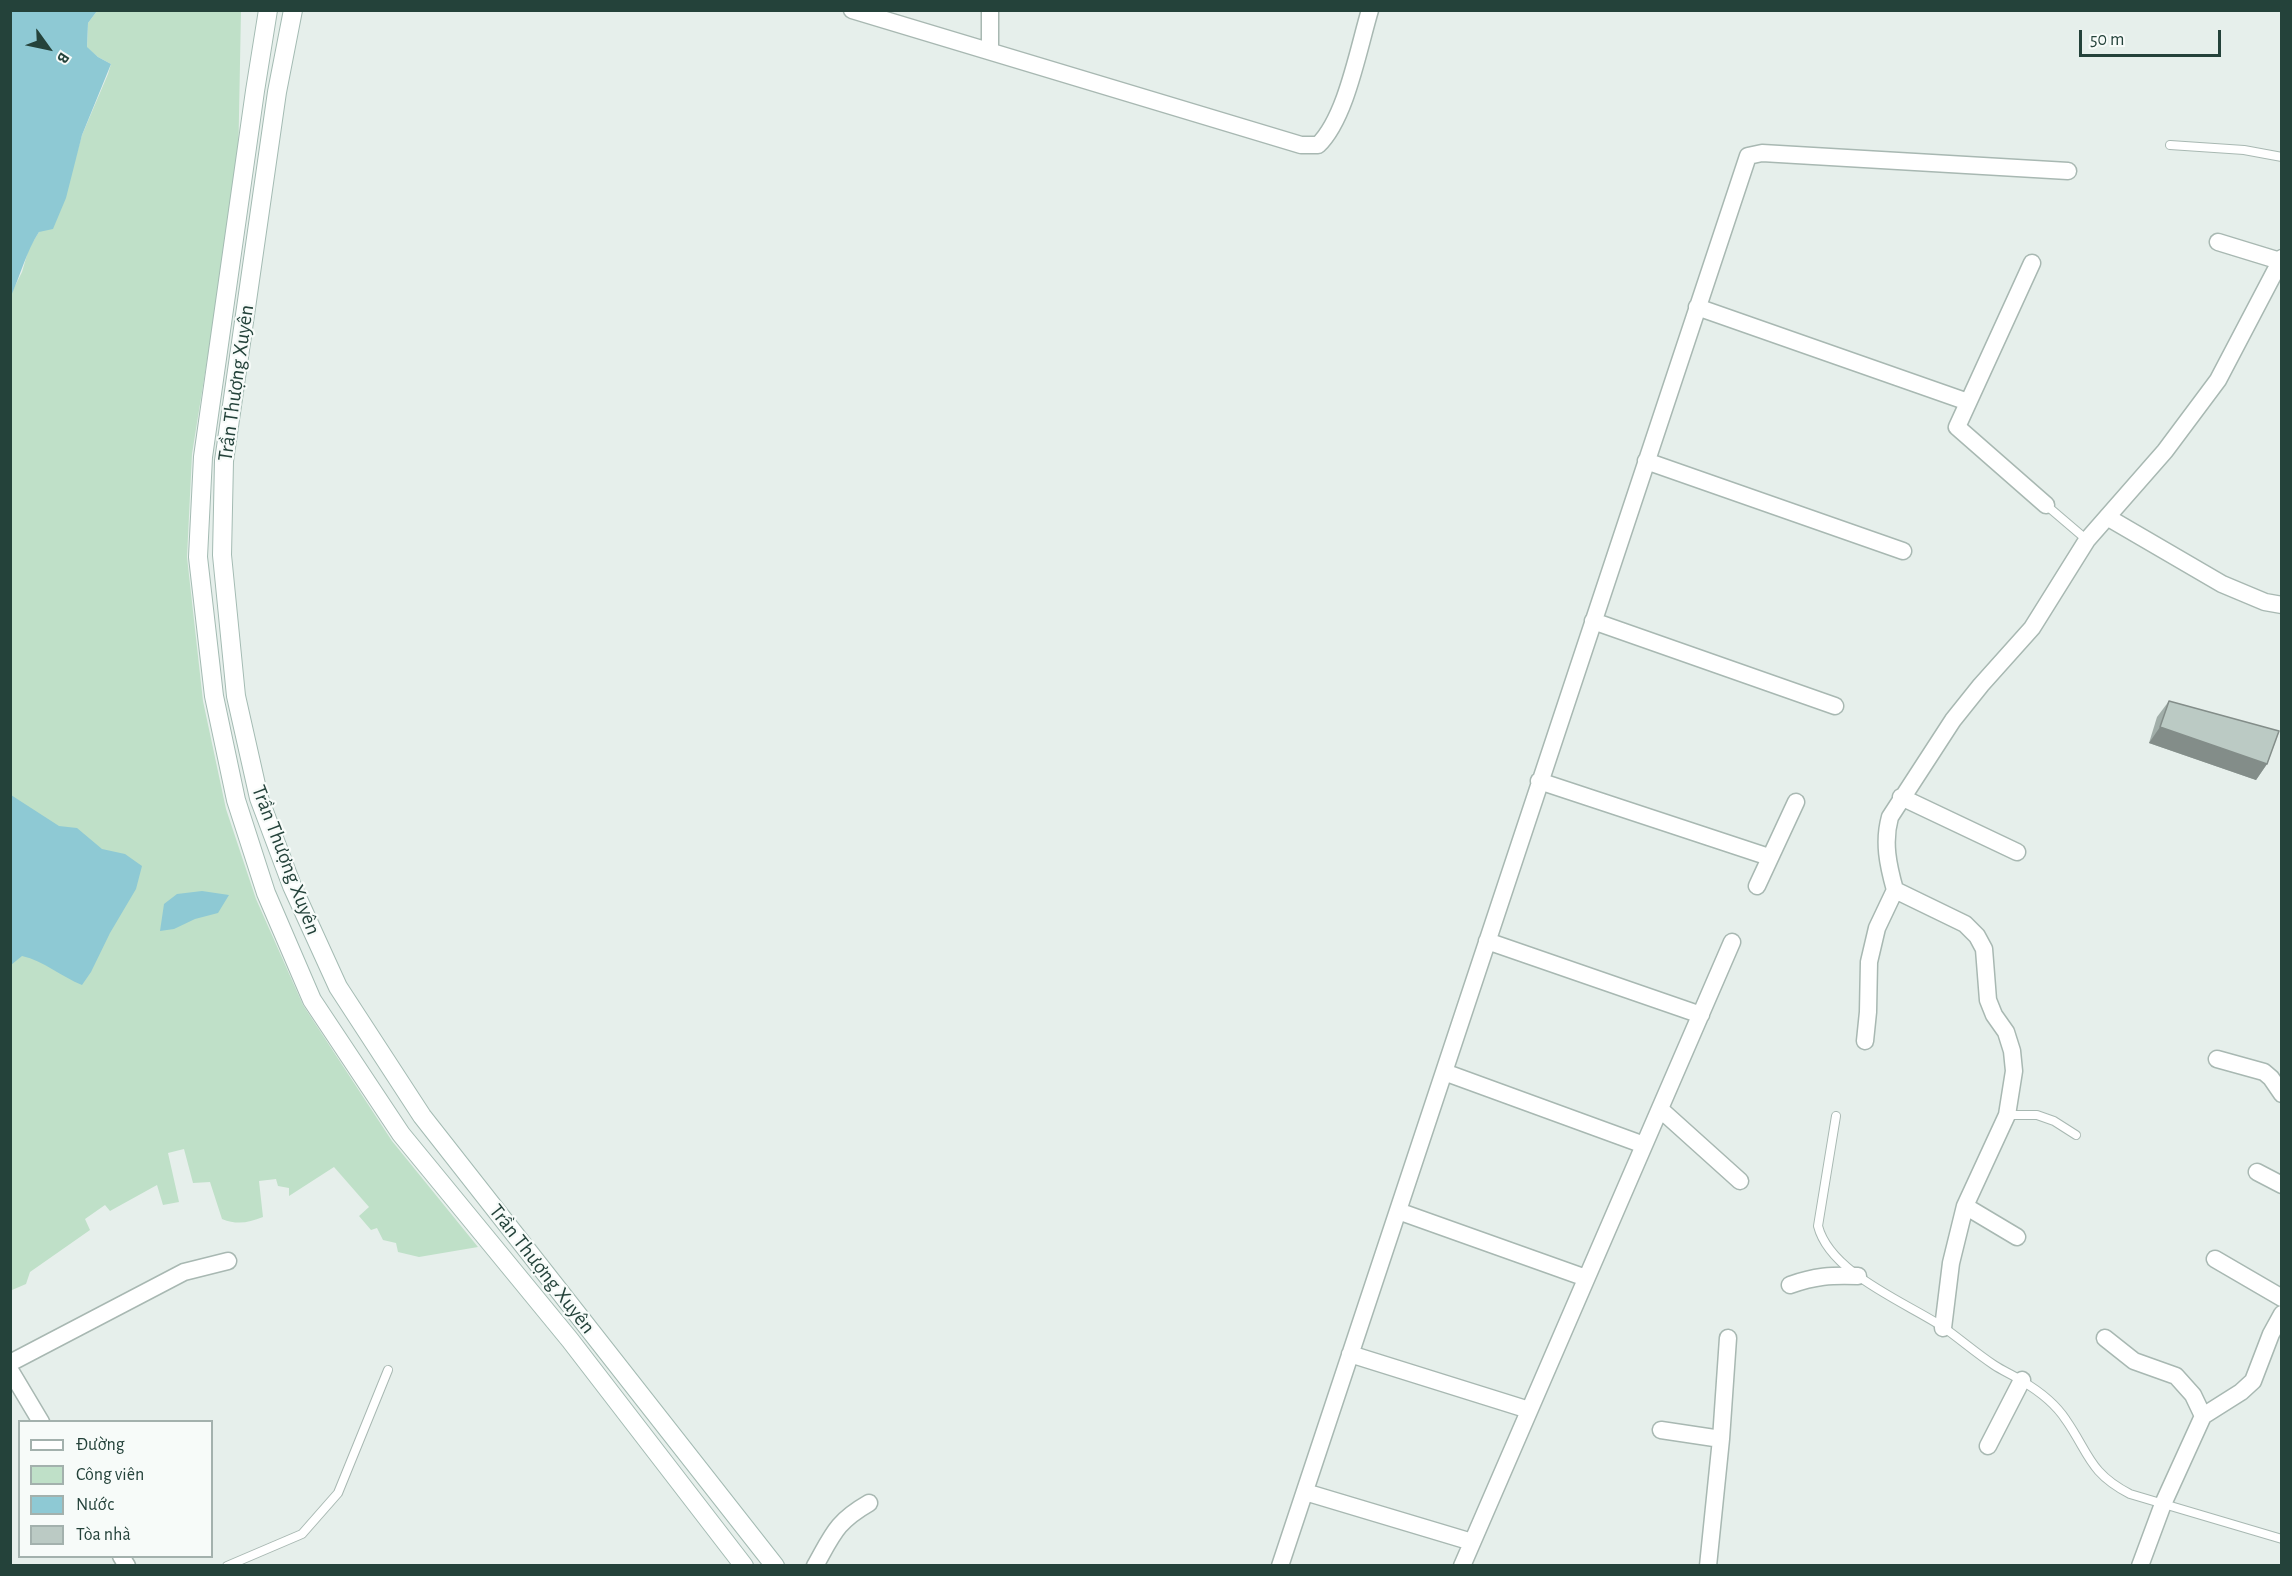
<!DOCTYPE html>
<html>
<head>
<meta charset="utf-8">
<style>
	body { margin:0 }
	#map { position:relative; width:2292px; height:1576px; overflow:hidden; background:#e6efeb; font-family:"Alegreya Sans",sans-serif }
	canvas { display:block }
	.frame { position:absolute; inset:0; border:12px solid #24423a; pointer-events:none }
	.legend { position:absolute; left:18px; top:1420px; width:195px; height:138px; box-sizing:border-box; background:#f7fbf9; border:2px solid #a3b1ad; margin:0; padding:8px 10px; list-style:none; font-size:18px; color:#24423a }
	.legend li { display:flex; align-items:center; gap:12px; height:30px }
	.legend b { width:30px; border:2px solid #a3b1ad }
	.north { position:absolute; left:18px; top:18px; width:60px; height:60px; -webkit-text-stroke:4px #f7fbf9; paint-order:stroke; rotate:123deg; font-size:16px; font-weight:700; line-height:24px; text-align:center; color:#24423a }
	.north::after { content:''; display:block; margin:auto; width:21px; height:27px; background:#24423a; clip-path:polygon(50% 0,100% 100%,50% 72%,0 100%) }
	.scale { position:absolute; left:2079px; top:30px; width:142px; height:27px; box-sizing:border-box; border:3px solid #24423a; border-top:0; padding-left:8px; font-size:18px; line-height:21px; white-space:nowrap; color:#24423a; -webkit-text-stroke:4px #f7fbf9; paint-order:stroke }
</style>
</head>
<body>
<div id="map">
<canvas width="2292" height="1576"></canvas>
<div class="frame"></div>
<ul class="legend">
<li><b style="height:8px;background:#fff"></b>Đường</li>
<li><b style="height:16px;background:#bfe0c8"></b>Công viên</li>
<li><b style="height:16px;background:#8ec9d4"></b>Nước</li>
<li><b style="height:16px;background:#bbcac4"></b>Tòa nhà</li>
</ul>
<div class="north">B</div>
<div class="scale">50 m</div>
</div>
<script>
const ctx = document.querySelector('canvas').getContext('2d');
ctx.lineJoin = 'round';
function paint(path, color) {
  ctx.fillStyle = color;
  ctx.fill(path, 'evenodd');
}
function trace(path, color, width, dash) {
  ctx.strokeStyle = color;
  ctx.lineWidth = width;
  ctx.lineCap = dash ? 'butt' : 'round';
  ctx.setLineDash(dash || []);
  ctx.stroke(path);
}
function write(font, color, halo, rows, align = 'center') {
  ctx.font = font + ' "Alegreya Sans",sans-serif';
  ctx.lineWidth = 4.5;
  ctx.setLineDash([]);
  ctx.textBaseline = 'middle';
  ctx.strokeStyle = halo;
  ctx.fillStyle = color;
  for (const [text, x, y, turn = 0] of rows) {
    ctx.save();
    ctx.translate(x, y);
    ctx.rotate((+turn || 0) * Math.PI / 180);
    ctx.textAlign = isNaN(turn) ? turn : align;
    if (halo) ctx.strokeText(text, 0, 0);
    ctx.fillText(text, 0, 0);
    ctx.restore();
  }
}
const green = new Path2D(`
	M97 11H241L238 167 192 454 187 557 203 701 226 809 256 899 303 1005 392 1141 478 1247 419 1257 398 1252 396 1243 383 1240 377 1228 371 1230 359 1216 369 1207 334 1167 289 1196V1188L278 1186 276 1179 259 1181 263 1217C248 1223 237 1225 222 1219L210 1182 193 1183 184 1149 168 1153 179 1202 163 1205 157 1185 110 1211 105 1205 85 1219 90 1230 30 1272 26 1284 12 1290 11 1287 10 296 22 272 29 248 39 232 73 166 82 135 108 74 111 64 98 57 87 48 88 23Z`);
const water = new Path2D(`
	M11 10 97 11 88 23 87 47 98 57 111 64 82 135 66 198 53 229 39 232C26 252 21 274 11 296Z
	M11 795 59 826 77 828 102 849 125 854 142 866 136 889 110 933 91 972 82 985C62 977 44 961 22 956L11 965Z
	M202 891 229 895 218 913 195 919 174 929 160 931 164 904 177 894Z`);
const service = new Path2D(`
	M2170 145 2244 150 2282 157
	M2046 505 2087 540
	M2007 1115H2037L2054 1121 2076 1135
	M1836 1116 1818 1226C1830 1273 1905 1302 1943 1327 1960 1339 1976 1353 1994 1365 2003 1371 2013 1375 2022 1381 2039 1391 2055 1403 2066 1420 2089 1453 2089 1473 2130 1494L2282 1539
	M227 1566 302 1534 338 1493 388 1370`);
const minor = new Path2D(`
	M852 10 1301 145H1318C1346 118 1358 50 1370 10
	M990 51V10
	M2218 242 2280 261
	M2032 263 1957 427 2046 505
	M1697 307 1968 402
	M1646 461 1903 551
	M2107 517 2222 584 2265 602 2282 605
	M1593 621 1835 706
	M1539 781 1769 857
	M1901 797 2017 852
	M1757 886 1796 802
	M1487 941 1701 1015
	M1865 1041 1868 1012 1869 962 1877 928 1895 890
	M2217 1059 2264 1072 2271 1078 2282 1094
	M1444 1072 1644 1145
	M1660 1109 1740 1181
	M2257 1172 2282 1185
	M1965 1206 2017 1237
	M1398 1211 1586 1278
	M2215 1259 2282 1298
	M1790 1285C1815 1276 1831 1275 1858 1276
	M1943 1328 1951 1263 1965 1206 2007 1115 2014 1071 2012 1051 2006 1032 1994 1015 1988 1000 1984 949 1977 936 1965 924 1895 890C1888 865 1883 842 1890 817L1953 720 1981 685 2032 628 2087 540 2165 451 2218 380 2282 258
	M2105 1338 2134 1361 2176 1376 2193 1395 2203 1416
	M1350 1354 1529 1410
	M10 1363 184 1272 228 1261
	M10 1370 41 1422
	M1661 1430 1721 1439
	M1988 1446 2022 1380
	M1305 1492 1472 1542
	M121 1556 127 1566
	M815 1566C833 1534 836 1522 869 1503
	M1280 1566 1748 156 1762 153 2068 171
	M1462 1566 1732 942
	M1708 1566 1721 1439 1728 1338
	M2140 1566 2163 1504 2203 1416 2241 1392 2253 1381 2271 1334 2282 1314`);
const secondary = new Path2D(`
	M268 10 255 91 203 457 198 557 214 696 236 800 266 893 312 1000 401 1134 570 1340 744 1566
	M293 10 277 92 224 461 222 555 236 696 259 798 292 886 338 987 422 1116 775 1566`);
const wall = new Path2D(`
	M2169 701 2267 764 2256 780 2149 743 2157 717Z`);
const shadedWall = new Path2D(`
	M2160 727 2267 764 2256 780 2149 743Z`);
const building = new Path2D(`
	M2169 701 2279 731 2267 764 2160 727Z`);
const streetNames = [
	["Trần Thượng Xuyên",236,383,-82],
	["Trần Thượng Xuyên",286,860,69],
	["Trần Thượng Xuyên",542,1269,52]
];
paint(green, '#bfe0c8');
paint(water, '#8ec9d4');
trace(service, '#a8b8b2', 10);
trace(minor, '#a8b8b2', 19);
trace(secondary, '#a4bbb3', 20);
trace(service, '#fff', 8);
trace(minor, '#fff', 16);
trace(secondary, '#fff', 18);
paint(wall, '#a1aea9');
paint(shadedWall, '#838d89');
paint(building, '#bbcac4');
trace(building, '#838d89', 1.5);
write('21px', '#24423a', '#f7fbf9', streetNames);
</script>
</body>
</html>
